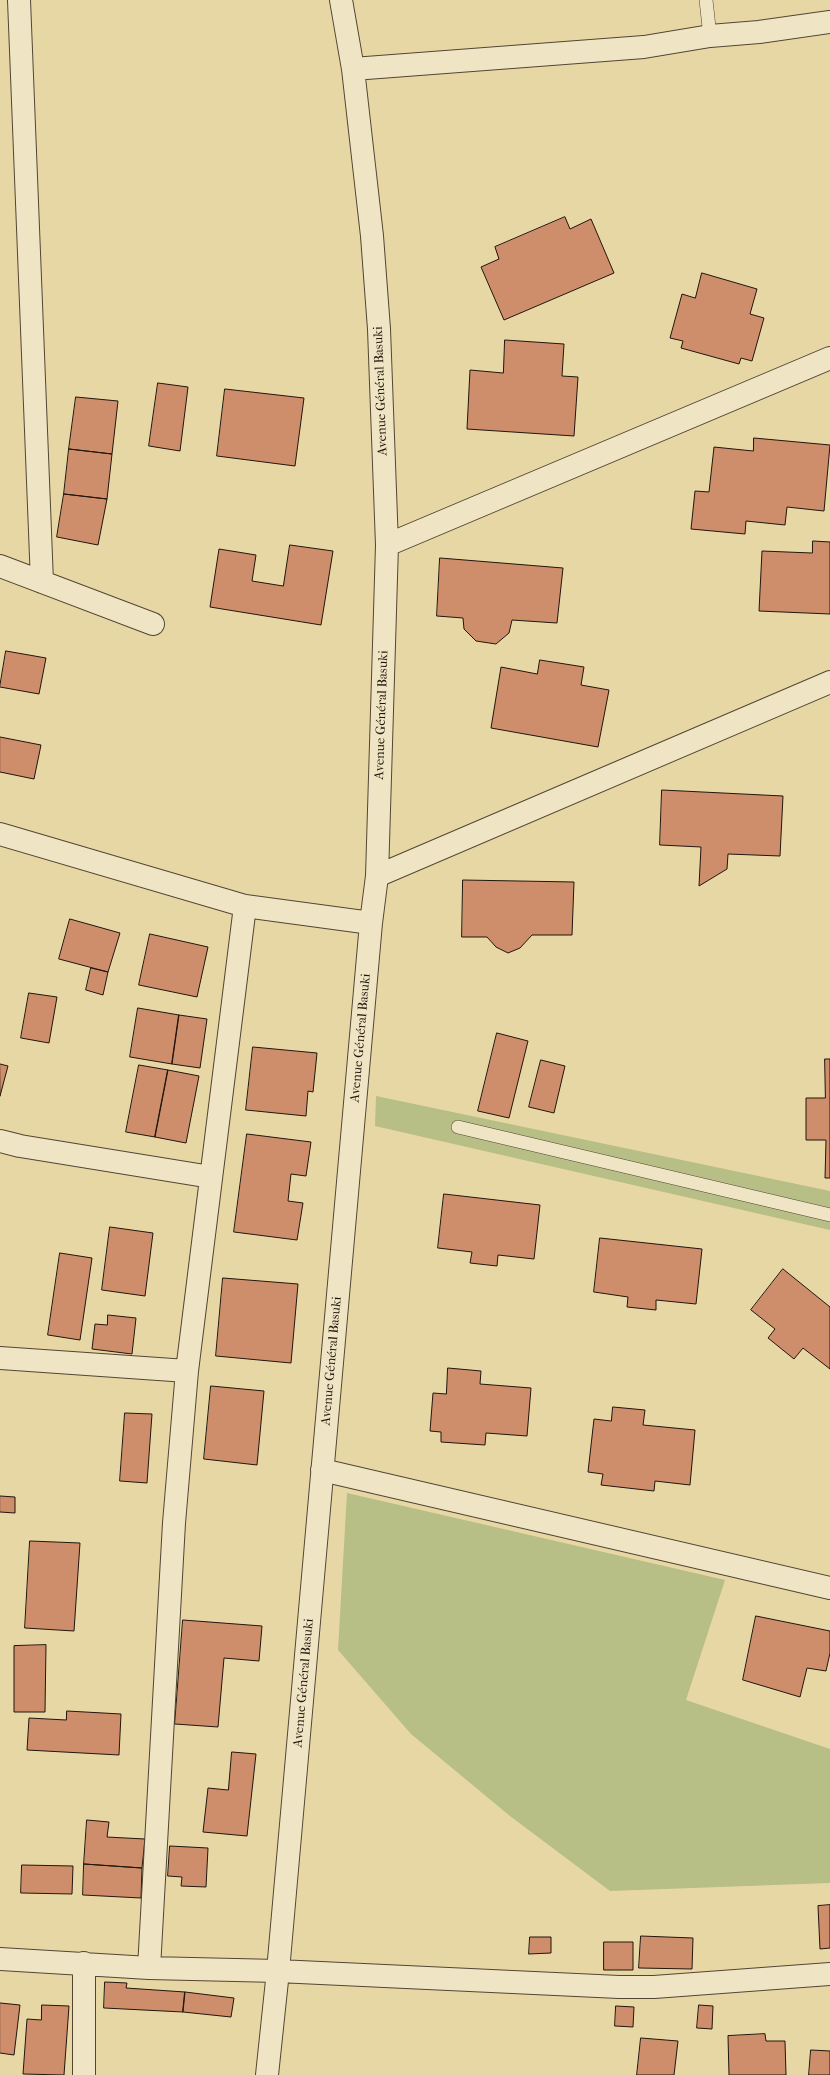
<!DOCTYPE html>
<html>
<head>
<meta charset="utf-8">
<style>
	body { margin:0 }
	canvas { display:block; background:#e7d7a5 }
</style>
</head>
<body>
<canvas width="830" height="2075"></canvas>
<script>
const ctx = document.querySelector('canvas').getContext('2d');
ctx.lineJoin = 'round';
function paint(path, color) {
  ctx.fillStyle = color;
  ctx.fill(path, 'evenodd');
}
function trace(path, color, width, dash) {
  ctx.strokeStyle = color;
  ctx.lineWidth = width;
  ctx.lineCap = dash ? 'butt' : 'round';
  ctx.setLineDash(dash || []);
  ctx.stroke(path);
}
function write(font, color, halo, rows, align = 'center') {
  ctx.font = font + ' "IM FELL French Canon",serif';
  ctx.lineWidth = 3;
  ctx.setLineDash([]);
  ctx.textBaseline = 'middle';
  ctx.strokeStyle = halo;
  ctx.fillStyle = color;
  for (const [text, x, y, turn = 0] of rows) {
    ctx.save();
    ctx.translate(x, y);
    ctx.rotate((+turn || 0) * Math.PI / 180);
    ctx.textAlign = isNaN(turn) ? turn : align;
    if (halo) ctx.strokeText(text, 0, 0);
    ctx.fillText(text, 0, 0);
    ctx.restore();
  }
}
const green = new Path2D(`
	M376 1096 830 1191V1230L375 1126Z
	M347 1493 725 1580 686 1700 830 1749V1883L610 1891 510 1816 411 1734 338 1650Z`);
const building = new Path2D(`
	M565 217 570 229 591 219 614 273 504 320 481 267 499 259 495 247Z
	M702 273 757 289 750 314 764 318 752 361 741 358 739 364 681 348 683 341 670 338 682 294 695 298Z
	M505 340 564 344 562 376 578 377 574 436 467 429 470 370 503 373Z
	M158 383 188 387 180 451 149 446Z
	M225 389 304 398 295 466 217 456Z
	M76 397 118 401 112 454 69 449Z
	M754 438 830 445 824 511 787 507 785 525 746 521 745 534 691 529 695 491 709 492 714 447 753 451Z
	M69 449 112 454 107 499 64 494Z
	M64 494 107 499 98 545 57 537Z
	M813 541 830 542V614L759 611 762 551 812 553Z
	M290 545 333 551 321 625 210 607 219 549 256 555 252 581 283 586Z
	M440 558 563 568 557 623 512 620 509 633 496 644 476 641 464 629 463 618 437 616Z
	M6 651 46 658 39 694 0 687Z
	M540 660 584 667 581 685 609 690 598 747 491 728 501 667 537 674Z
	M0 737 41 745 34 779 0 772Z
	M662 790 783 796 780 856 728 854 727 869 699 886 701 847 660 845Z
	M463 880 574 882 572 935H532L520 948 508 953 496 947 487 937H462Z
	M70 919 120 933 108 972 59 959Z
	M150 934 208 947 197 997 139 985Z
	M91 968 108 972 103 995 86 990Z
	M29 993 57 997 49 1043 21 1038Z
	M138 1008 179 1015 172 1064 130 1057Z
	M179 1015 207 1019 200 1068 172 1064Z
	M497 1033 528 1041 509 1118 478 1111Z
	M253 1047 317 1053 313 1092 308 1091 306 1116 246 1110Z
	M825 1059H830V1178H825L826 1140H806V1098H825Z
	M541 1060 565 1066 554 1113 529 1107Z
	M0 1064 8 1066 0 1096Z
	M139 1065 168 1070 155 1137 126 1132Z
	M168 1070 199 1076 186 1143 155 1137Z
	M247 1134 311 1142 306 1176 291 1174 288 1201 303 1203 297 1240 234 1232Z
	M444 1194 540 1205 534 1259 498 1255 497 1266 470 1263 472 1252 438 1248Z
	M110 1227 153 1233 145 1296 102 1290Z
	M600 1238 702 1249 696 1304 656 1300V1310L627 1307 628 1297 594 1292Z
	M60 1253 92 1258 80 1340 48 1335Z
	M783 1269 830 1307V1369L803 1348 794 1359 768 1338 775 1329 751 1310Z
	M223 1278 298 1284 291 1363 216 1356Z
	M108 1315 136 1318 132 1354 92 1349 95 1324 107 1325Z
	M448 1368 481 1371 480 1384 531 1388 527 1436 486 1433 485 1445 441 1442V1432L430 1431 433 1393 446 1394Z
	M211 1386 264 1391 257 1465 204 1459Z
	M613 1407 645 1410 643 1425 695 1430 690 1485 655 1481 654 1491 601 1485 603 1474 588 1472 594 1419 611 1421Z
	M125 1413 152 1414 147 1483 120 1481Z
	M0 1496 15 1497V1513L0 1512Z
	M30 1541 80 1543 74 1631 25 1628Z
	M756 1616 830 1631V1653L826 1671 807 1668 800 1697 743 1680Z
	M183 1620 262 1626 259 1661 224 1658 218 1727 175 1724Z
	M46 1645 45 1712H14V1646Z
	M67 1711 121 1714 119 1755 27 1750 29 1718 66 1720Z
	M232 1752 256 1754 247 1836 203 1832 208 1788 228 1790Z
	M87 1820 109 1822 107 1837 145 1839 142 1868 84 1864Z
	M170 1846 208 1848 206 1887 181 1886 182 1877 168 1876Z
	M84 1864 142 1868 141 1898 83 1895Z
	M22 1865 73 1866 72 1894 21 1893Z
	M830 1905V1948L820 1949 818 1906Z
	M641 1936 693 1938 692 1969 639 1968Z
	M530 1937H551V1953L529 1954Z
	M604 1942H633V1970H604Z
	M105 1982 127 1983 126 1988 185 1992 183 2012 104 2008Z
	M185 1992 234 1998 231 2017 183 2012Z
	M0 2003 20 2005 14 2055 0 2053Z
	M42 2005 69 2006 64 2075 23 2074 27 2019 41 2020Z
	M699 2005 713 2006 712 2029 697 2028Z
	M616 2006 634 2007 633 2027 615 2026Z
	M765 2034 766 2041H785L786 2075H729L728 2036Z
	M641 2038 678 2041 674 2075H637Z
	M811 2050 830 2051V2075H809Z`);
const service = new Path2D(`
	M706 0 710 36
	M458 1127 830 1215`);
const minor = new Path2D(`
	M19 0 42 582
	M353 69 644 47 710 36 759 32 830 22
	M387 545 830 358
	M0 566 153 624
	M0 834 245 906 371 923
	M377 876 830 682
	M0 1141 20 1146 211 1177
	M0 1358 187 1371
	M322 1470 830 1588
	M0 1959 149 1968 278 1971 619 1987H654L830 1974
	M84 1963V2075
	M149 1968 174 1523 187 1371 245 906
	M267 2075 278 1971 371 923 377 876 387 545 379 329 372 236 353 69 341 0`);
const streetNames = [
	["Avenue Général Basuki",381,391,-92],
	["Avenue Général Basuki",382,715,-88],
	["Avenue Général Basuki",361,1038,-85],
	["Avenue Général Basuki",332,1361,-85],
	["Avenue Général Basuki",304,1683,-85]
];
paint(green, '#b7be86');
paint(building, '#ce8d6b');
trace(building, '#21160d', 1);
trace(service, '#524633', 14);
trace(minor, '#524633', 24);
trace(service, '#efe5c4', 13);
trace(minor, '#efe5c4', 22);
write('13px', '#21160d', '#efe5c4', streetNames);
</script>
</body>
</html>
